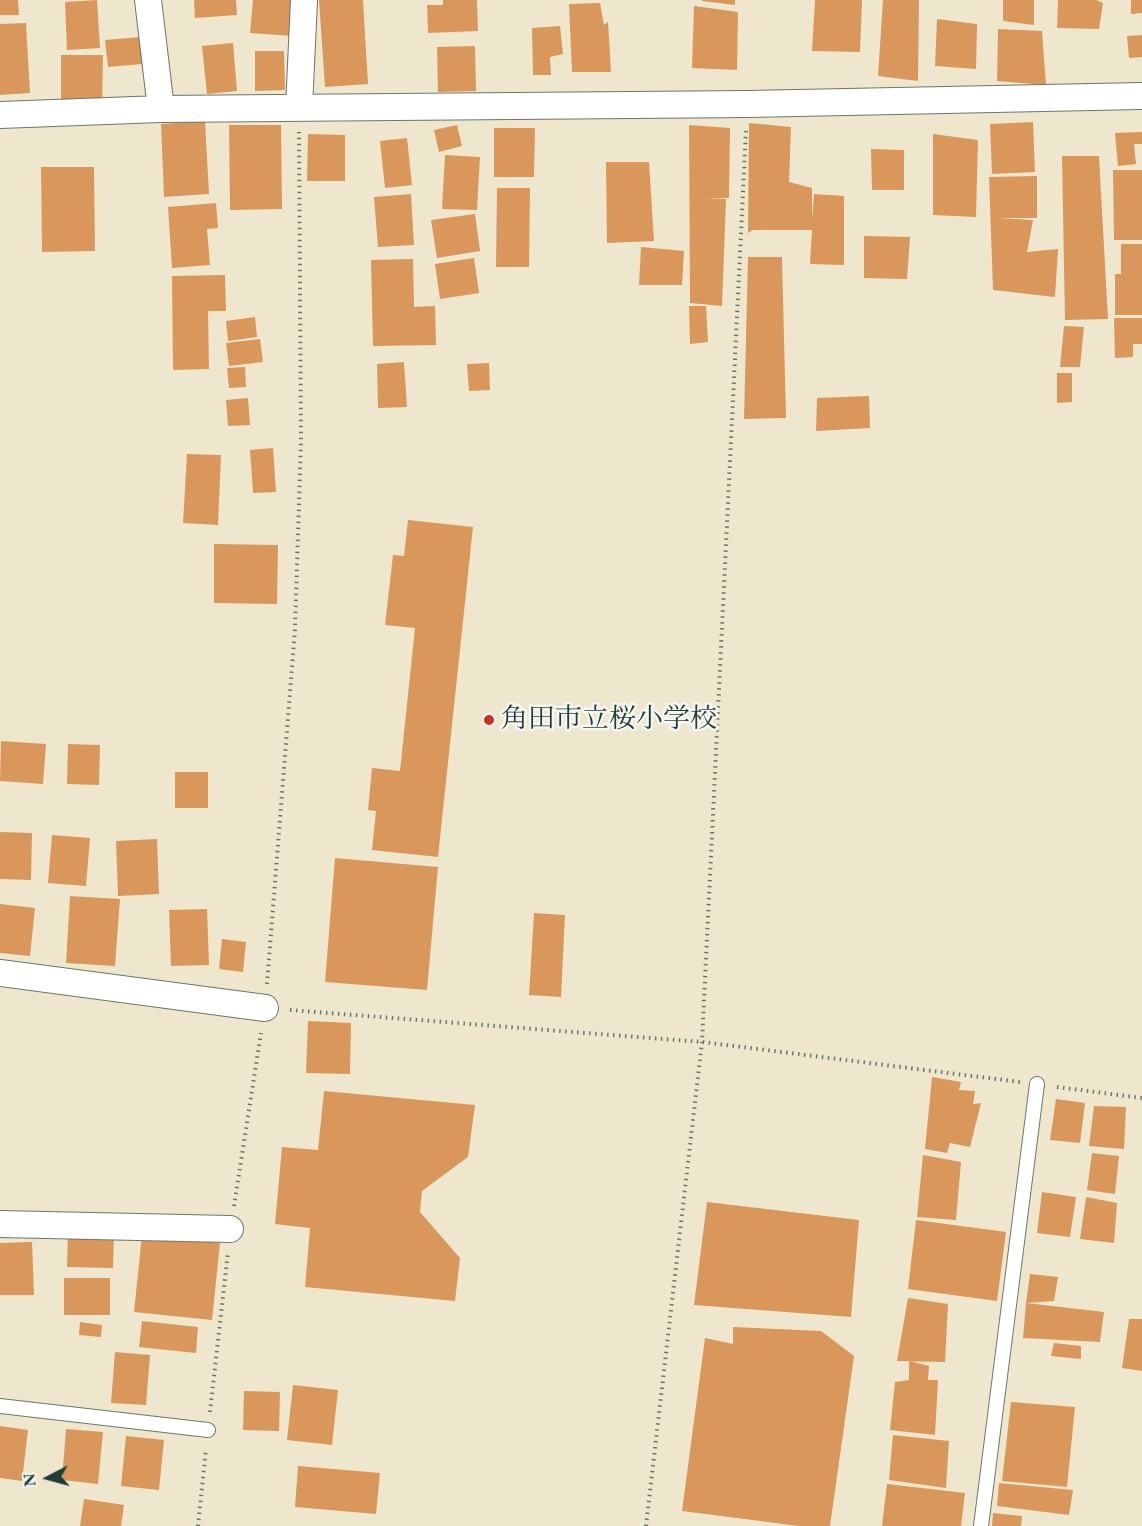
<!DOCTYPE html>
<html>
<head>
<meta charset="utf-8">
<style>
	body { margin:0 }
	#map { position:relative; width:1142px; height:1526px; overflow:hidden; background:#eee7ce; font-family:"EB Garamond",serif }
	canvas { display:block }
	.north { position:absolute; left:18px; top:1448px; width:60px; height:60px; -webkit-text-stroke:4px #f6f6f2; paint-order:stroke; rotate:264deg; font-size:16px; font-weight:700; line-height:24px; text-align:center; color:#1f3d34 }
	.north::after { content:''; display:block; margin:auto; width:21px; height:27px; background:#1f3d34; clip-path:polygon(50% 0,100% 100%,50% 72%,0 100%) }
</style>
</head>
<body>
<div id="map">
<canvas width="1142" height="1526"></canvas>
<div class="north">N</div>
</div>
<script>
const ctx = document.querySelector('canvas').getContext('2d');
ctx.lineJoin = 'round';
function paint(path, color) {
  ctx.fillStyle = color;
  ctx.fill(path, 'evenodd');
}
function trace(path, color, width, dash) {
  ctx.strokeStyle = color;
  ctx.lineWidth = width;
  ctx.lineCap = dash ? 'butt' : 'round';
  ctx.setLineDash(dash || []);
  ctx.stroke(path);
}
function write(font, color, halo, rows, align = 'center') {
  ctx.font = font + ' "EB Garamond","Noto Serif JP",serif';
  ctx.lineWidth = 5;
  ctx.setLineDash([]);
  ctx.textBaseline = 'middle';
  ctx.strokeStyle = halo;
  ctx.fillStyle = color;
  for (const [text, x, y, turn = 0] of rows) {
    ctx.save();
    ctx.translate(x, y);
    ctx.rotate((+turn || 0) * Math.PI / 180);
    ctx.textAlign = isNaN(turn) ? turn : align;
    if (halo) ctx.strokeText(text, 0, 0);
    ctx.fillText(text, 0, 0);
    ctx.restore();
  }
}
const building = new Path2D(`
	M0 0H18L19 15H0Z
	M97 0 100 48 67 50 65 2Z
	M194 0H236L237 15 195 18Z
	M253 0H295L292 36 250 33Z
	M319 0H363L368 84 325 87Z
	M443 0H477L478 31 428 33 427 5H443Z
	M702 0H735V5L702 1Z
	M815 0H862L860 52 812 51Z
	M883 0H919L918 81 878 76Z
	M1003 0H1034V25L1003 21Z
	M1058 0H1096L1103 3 1099 29 1057 28Z
	M1131 0H1142V13L1131 14Z
	M600 3 604 25 608 22 611 72H572L569 4Z
	M694 6 738 12 737 70 692 68Z
	M937 19 977 24 976 69 935 66Z
	M26 23 30 93 0 95V24Z
	M560 26 563 54 550 57 551 75H533L532 28Z
	M998 29 1042 31 1046 85 997 81Z
	M1142 35V57L1129 58 1127 36Z
	M140 37 142 64 108 67 105 40Z
	M233 43 237 91 207 94 202 46Z
	M475 46 476 91 438 92 437 47Z
	M255 51H284L285 90 255 91Z
	M61 55H103L102 108 61 107Z
	M205 121 209 194 164 197 161 124Z
	M1033 122 1035 172 992 174 990 124Z
	M749 123 791 127 789 182 812 188V220L814 194 844 196V265L810 264 812 230H753L748 233Z
	M229 125H281L282 209 230 210Z
	M457 125 462 146 439 152 434 130Z
	M689 125 730 128 729 198 705 199H726L722 306 690 303Z
	M494 128H535L534 177H494Z
	M1142 132V144H1134L1136 164 1118 166 1115 133Z
	M308 134 345 135V181H307Z
	M933 134 978 140 976 217 933 215Z
	M407 138 412 185 385 188 380 141Z
	M871 149 904 150V190H872Z
	M445 155 480 157 477 210 442 209Z
	M1062 156H1099L1108 319 1065 320Z
	M606 162H649L654 241 607 243Z
	M41 167H94L95 251 42 252Z
	M1113 170H1142V240H1114Z
	M1037 176V218H998L1033 220 1027 252 1058 249 1055 297 993 290 989 177Z
	M497 188H530L529 267H496Z
	M411 194 414 245 378 247 374 197Z
	M216 203 218 228 207 229 210 265 172 268 168 207Z
	M475 214 480 251 437 258 431 220Z
	M864 236 910 237 907 279 864 278Z
	M1121 244H1142V315H1115V274H1121Z
	M641 247 684 251 682 285H639Z
	M748 257H782L786 418 744 419Z
	M474 258 479 293 440 299 435 264Z
	M413 259 414 307 435 306 436 345 373 346 371 260Z
	M225 275 226 311H208L209 369 173 370 172 276Z
	M689 306H706L708 342 690 344Z
	M255 317 257 337 228 341 226 321Z
	M1114 318H1142V344H1133V357L1115 358Z
	M1064 326 1084 327 1080 367H1060Z
	M260 339 263 362 229 366 226 343Z
	M404 362 407 407 378 408 377 364Z
	M489 363 490 390 469 391 467 364Z
	M245 367 246 387 229 388 227 368Z
	M1057 373H1072V402L1057 403Z
	M869 396 870 428 816 431 817 398Z
	M248 398 250 425 228 426 226 400Z
	M273 448 276 492 253 493 250 450Z
	M187 454 221 455 218 525 183 523Z
	M408 520 473 527 438 857 372 850 376 811 368 810 372 768 400 771 415 628 385 625 393 555 404 556Z
	M214 544 278 545 277 604 214 603Z
	M1 741 46 744 43 784 0 781Z
	M68 744 100 745 99 785 67 784Z
	M175 772H208V808H175Z
	M0 832 32 833 31 880 0 879Z
	M52 835 90 838 86 886 48 883Z
	M157 839 159 894 118 896 116 841Z
	M335 858 438 867 427 990 325 982Z
	M70 896 120 899 115 966 66 963Z
	M0 904 35 908 30 956 0 953Z
	M207 909 209 965 171 966 169 910Z
	M534 913 565 915 561 997 529 995Z
	M222 939 246 942 243 972 219 969Z
	M308 1021 351 1023 350 1074 306 1073Z
	M932 1077 961 1082 959 1090 975 1091 973 1104 981 1103 970 1147 950 1143 947 1153 925 1149Z
	M324 1091 475 1105 468 1157 422 1191 420 1212 460 1258 455 1301 305 1287 310 1228 275 1224 282 1147 318 1150Z
	M1056 1099 1085 1103 1080 1143 1050 1140Z
	M1094 1106 1126 1107 1124 1149 1089 1146Z
	M1092 1153 1119 1156 1115 1194 1087 1190Z
	M923 1155 961 1162 956 1220 917 1217Z
	M1042 1192 1076 1197 1070 1237 1037 1233Z
	M1086 1197 1117 1203 1114 1243 1080 1239Z
	M707 1202 859 1220 851 1317 694 1305Z
	M916 1220 1006 1232 997 1301 908 1289Z
	M68 1232 114 1234 113 1268 67 1267Z
	M142 1235 220 1243 212 1320 134 1312Z
	M32 1242 34 1295H0V1243Z
	M1030 1274 1058 1277 1054 1301 1026 1303 1104 1312 1100 1342 1023 1338 1026 1303Z
	M64 1278H110V1315H64Z
	M908 1298 948 1304 945 1362 897 1361Z
	M1129 1319H1142V1371L1122 1368Z
	M142 1321 198 1327 196 1353 139 1347Z
	M80 1322 102 1325 101 1337 79 1335Z
	M733 1327 821 1331 854 1356 830 1526H799L682 1511 705 1338 733 1344Z
	M1054 1343 1081 1346V1359L1051 1356Z
	M115 1352 150 1355 146 1405 111 1403Z
	M909 1361 929 1366 928 1380H938L935 1435 890 1430 895 1382 909 1380Z
	M293 1385 338 1390 332 1445 287 1440Z
	M244 1391 280 1392 279 1431 243 1430Z
	M1011 1402 1075 1407 1067 1487 1002 1481Z
	M0 1426 28 1430 22 1481 0 1478Z
	M66 1429 103 1432 98 1484 62 1480Z
	M893 1435 949 1441 946 1488 889 1480Z
	M126 1436 164 1440 159 1490 121 1486Z
	M298 1466 380 1473 376 1514 295 1507Z
	M999 1483 1073 1490 1069 1515 997 1506Z
	M887 1484 965 1493 961 1526H882Z
	M84 1499 124 1505 121 1526H80Z
	M993 1513 1022 1516 1021 1526H992Z`);
const path = new Path2D(`
	M267 984 295 629 301 440 299 132
	M290 1010 702 1042 1020 1082
	M1057 1087 1142 1098
	M234 1206 261 1033
	M210 1412 228 1252
	M198 1526 206 1449
	M646 1526 702 1042 746 130`);
const service = new Path2D(`
	M0 1406 208 1430
	M981 1526 1037 1084`);
const minor = new Path2D(`
	M148 0 161 109
	M299 108 304 0
	M0 115 161 109 748 104 1142 96
	M0 973 265 1008
	M0 1224 230 1229`);
const markers = [
	[489,720,6,"#c8321e"]
];
const poiNames = [
	["角田市立桜小学校",501,720]
];
paint(building, '#d9975b');
trace(service, '#67786a', 16);
trace(minor, '#67786a', 28);
trace(path, '#67786a', 4, [1.5, 4.5]);
trace(service, '#fff', 14);
trace(minor, '#fff', 26);
for (const [x, y, r, color] of markers) {
  const dot = new Path2D();
  dot.arc(x, y, r, 0, 2 * Math.PI);
  ctx.fillStyle = color;
  ctx.fill(dot);
  trace(dot, '#f6f6f2', 2);
}
write('27px', '#1f3d34', '#f6f6f2', poiNames, 'left');
</script>
</body>
</html>
